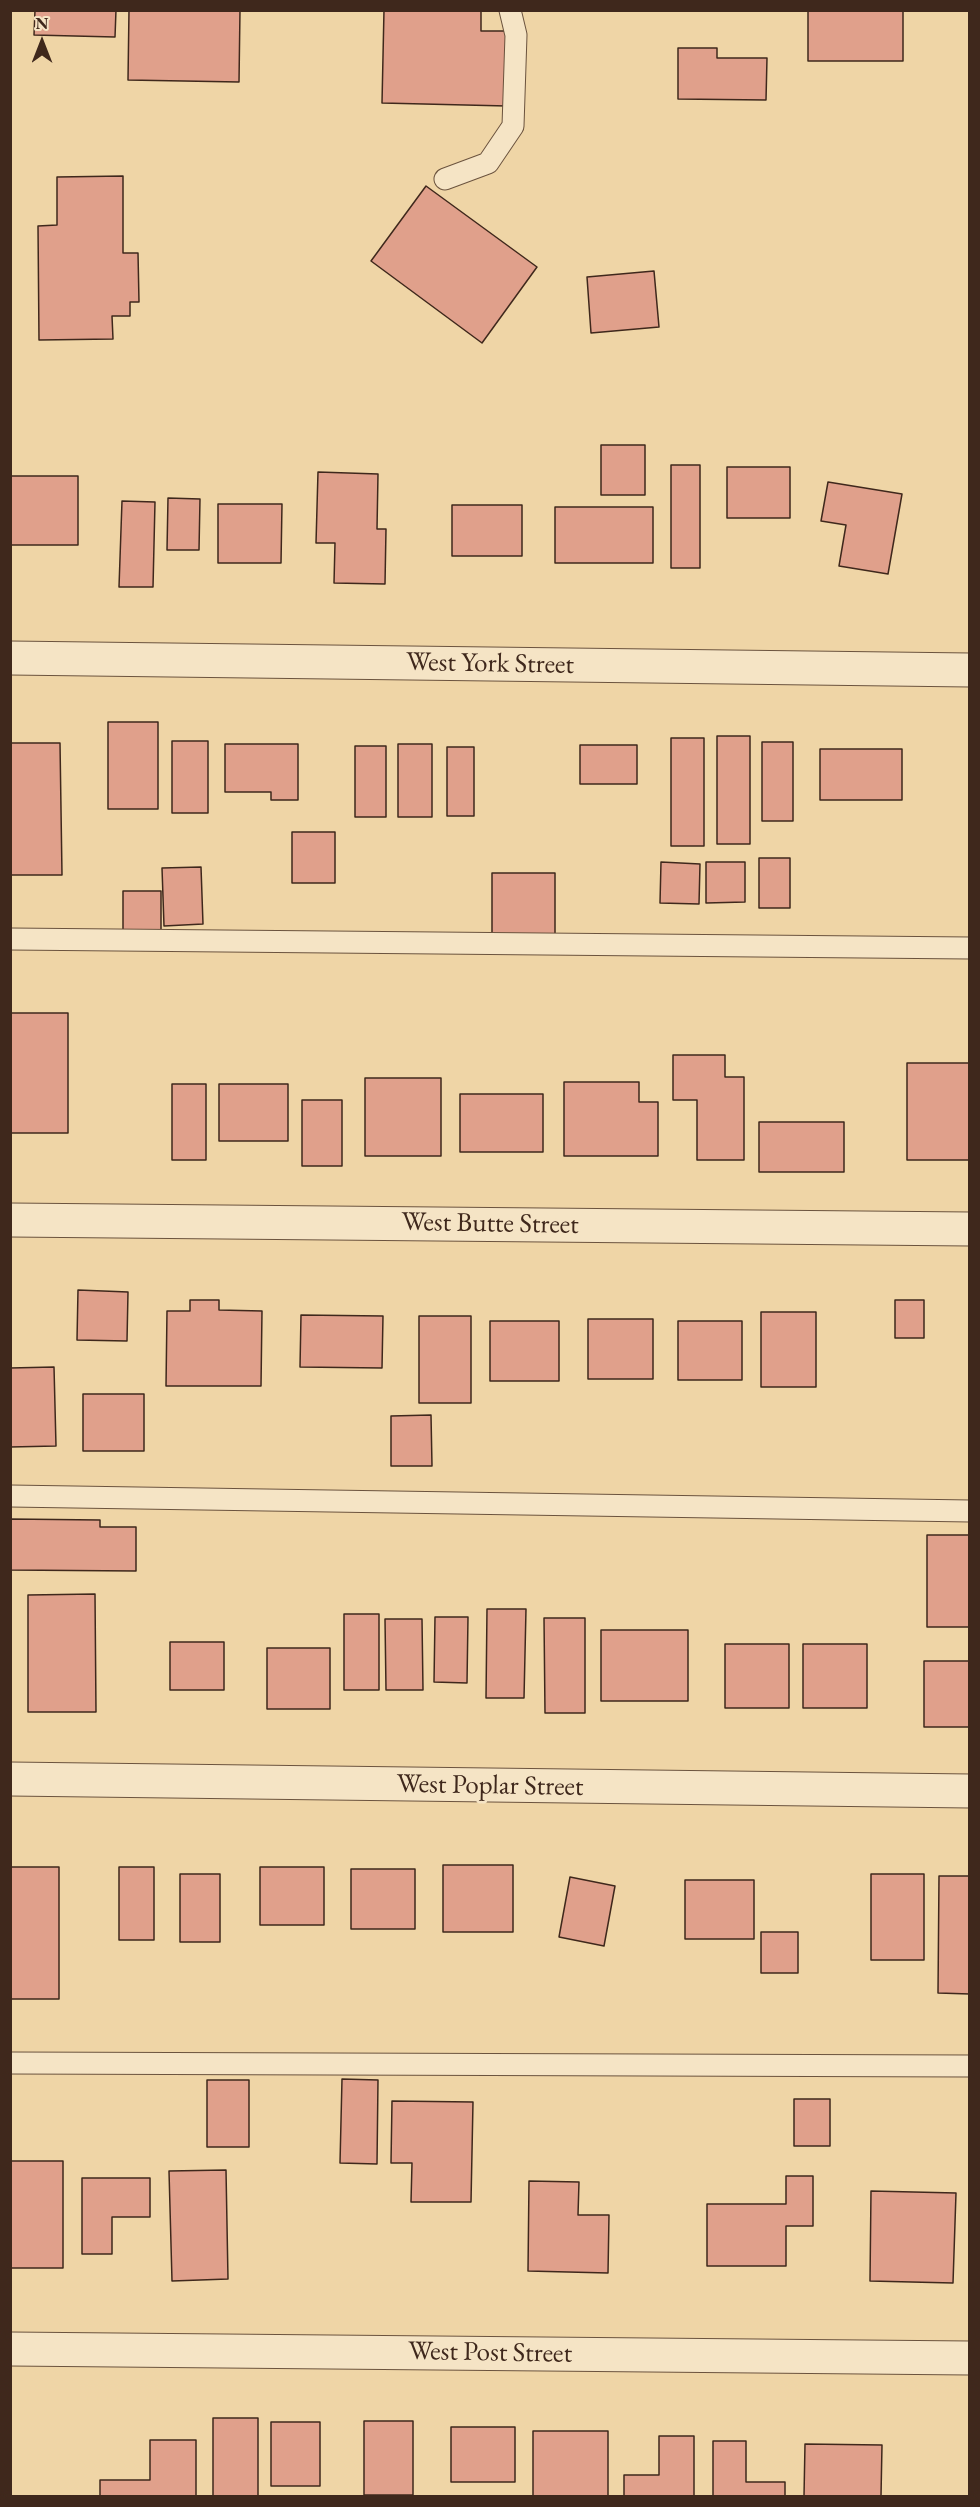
<!DOCTYPE html>
<html>
<head>
<meta charset="utf-8">
<style>
	body { margin:0 }
	#map { position:relative; width:980px; height:2507px; overflow:hidden; background:#efd5a6; font-family:"EB Garamond",serif }
	canvas { display:block }
	.frame { position:absolute; inset:0; border:12px solid #3f281c; pointer-events:none }
	.north { position:absolute; left:12px; top:12px; width:60px; height:60px; -webkit-text-stroke:4px #f5e4c5; paint-order:stroke; rotate:0deg; font-size:16px; font-weight:700; line-height:24px; text-align:center; color:#3f281c }
	.north::after { content:''; display:block; margin:auto; width:21px; height:27px; background:#3f281c; clip-path:polygon(50% 0,100% 100%,50% 72%,0 100%) }
</style>
</head>
<body>
<div id="map">
<canvas width="980" height="2507"></canvas>
<div class="frame"></div>
<div class="north">N</div>
</div>
<script>
const ctx = document.querySelector('canvas').getContext('2d');
ctx.lineJoin = 'round';
function paint(path, color) {
  ctx.fillStyle = color;
  ctx.fill(path, 'evenodd');
}
function trace(path, color, width, dash) {
  ctx.strokeStyle = color;
  ctx.lineWidth = width;
  ctx.lineCap = dash ? 'butt' : 'round';
  ctx.setLineDash(dash || []);
  ctx.stroke(path);
}
function write(font, color, halo, rows, align = 'center') {
  ctx.font = font + ' "EB Garamond",serif';
  ctx.lineWidth = 5;
  ctx.setLineDash([]);
  ctx.textBaseline = 'middle';
  ctx.strokeStyle = halo;
  ctx.fillStyle = color;
  for (const [text, x, y, turn = 0] of rows) {
    ctx.save();
    ctx.translate(x, y);
    ctx.rotate((+turn || 0) * Math.PI / 180);
    ctx.textAlign = isNaN(turn) ? turn : align;
    if (halo) ctx.strokeText(text, 0, 0);
    ctx.fillText(text, 0, 0);
    ctx.restore();
  }
}
const building = new Path2D(`
	M35 10H116L115 37 34 35Z
	M129 10H240L239 82 128 80Z
	M384 10H481V31H509L507 106 382 103Z
	M808 10H903V61H808Z
	M678 48H717V58H767L766 100 678 99Z
	M123 176V253H138L139 302H130V316H112L113 339 39 340 38 226 57 225V177Z
	M426 186 537 267 482 343 371 261Z
	M654 271 659 327 591 333 587 277Z
	M601 445H645V495H601Z
	M671 465H700V568H671Z
	M727 467H790V518H727Z
	M318 472 378 474 377 529H386L385 584 334 583 335 543H316Z
	M10 476H78V545H10Z
	M828 482 902 494 888 574 839 566 846 525 821 521Z
	M168 498 200 499 199 550H167Z
	M122 501 155 502 153 587H119Z
	M218 504H282L281 563H218Z
	M452 505H522V556H452Z
	M555 507H653V563H555Z
	M108 722H158V809H108Z
	M717 736H750V844H717Z
	M671 738H704V846H671Z
	M172 741H208V813H172Z
	M762 742H793V821H762Z
	M10 743H60L62 875H10Z
	M225 744H298V800H271V792H225Z
	M398 744H432V817H398Z
	M580 745H637V784H580Z
	M355 746H386V817H355Z
	M447 747H474V816H447Z
	M820 749H902V800H820Z
	M292 832H335V883H292Z
	M759 858H790V908H759Z
	M661 862 700 864 699 904 660 903Z
	M706 862H745V902L706 903Z
	M201 867 203 924 164 926 162 868Z
	M492 873H555V938H492Z
	M123 891H161V931H123Z
	M10 1013H68V1133H10Z
	M673 1055H725V1077H744V1160H697V1100H673Z
	M907 1063H970V1160H907Z
	M365 1078H441V1156H365Z
	M564 1082H639V1102H658V1156H564Z
	M172 1084H206V1160H172Z
	M219 1084H288V1141H219Z
	M460 1094H543V1152H460Z
	M302 1100H342V1166H302Z
	M759 1122H844V1172H759Z
	M78 1290 128 1292 127 1341 77 1340Z
	M190 1300H219V1310L262 1311 261 1386H166L167 1311H190Z
	M895 1300H924V1338H895Z
	M761 1312H816V1387H761Z
	M301 1315 383 1316 382 1368 300 1367Z
	M419 1316H471V1403H419Z
	M588 1319H653V1379H588Z
	M490 1321H559V1381H490Z
	M678 1321H742V1380H678Z
	M54 1367 56 1446 10 1447V1368Z
	M83 1394H144V1451H83Z
	M431 1415 432 1466H391V1416Z
	M10 1519 100 1520V1527H136V1571L10 1570Z
	M927 1535H970V1627H927Z
	M95 1594 96 1712H28V1595Z
	M487 1609H526L524 1698H486Z
	M344 1614H379V1690H344Z
	M435 1617H468L467 1683 434 1682Z
	M544 1618H585V1713H545Z
	M385 1619H422L423 1690H386Z
	M601 1630H688V1701H601Z
	M170 1642H224V1690H170Z
	M725 1644H789V1708H725Z
	M803 1644H867V1708H803Z
	M267 1648H330V1709H267Z
	M924 1661H970V1727H924Z
	M443 1865H513V1932H443Z
	M10 1867H59V1999H10Z
	M119 1867H154V1940H119Z
	M260 1867H324V1925H260Z
	M351 1869H415V1929H351Z
	M180 1874H220V1942H180Z
	M871 1874H924V1960H871Z
	M939 1876H970V1994L938 1993Z
	M570 1877 615 1886 604 1946 559 1937Z
	M685 1880H754V1939H685Z
	M761 1932H798V1973H761Z
	M342 2079 378 2080 377 2164 340 2163Z
	M207 2080H249V2147H207Z
	M794 2099H830V2146H794Z
	M392 2101 473 2102 471 2202H411L412 2163H391Z
	M10 2161H63V2268H10Z
	M226 2170 228 2279 172 2281 169 2171Z
	M786 2176H813V2226H786V2266H707V2204H786Z
	M82 2178H150V2217H112V2254H82Z
	M529 2181 579 2182 578 2215H609L608 2273 528 2271Z
	M871 2191 956 2193 953 2283 870 2281Z
	M213 2418H258V2496H213Z
	M364 2421H413V2495H364Z
	M271 2422H320V2486H271Z
	M451 2427H515V2482H451Z
	M533 2431H608V2496H533Z
	M659 2436H694V2496H624V2475H659Z
	M150 2440H196V2496H100V2480H150Z
	M713 2441H746V2482H785V2496H713Z
	M805 2444 882 2445 881 2496H804Z`);
const lane = new Path2D(`
	M445 179 488 163 513 126 516 35 510 10
	M10 939 970 948
	M10 1496 970 1511
	M10 2063 970 2066`);
const street = new Path2D(`
	M10 658 970 670
	M10 1220 970 1229
	M10 1779 970 1791
	M10 2349 970 2358`);
const streetNames = [
	["West York Street",490,664,1],
	["West Butte Street",490,1224,1],
	["West Poplar Street",490,1786,1],
	["West Post Street",490,2353,1]
];
paint(building, '#e0a08b');
trace(building, '#3f281c', 1.5);
trace(lane, '#6b533e', 23);
trace(street, '#6b533e', 35);
trace(lane, '#f5e4c5', 21);
trace(street, '#f5e4c5', 33);
write('27px', '#3f281c', '#f5e4c5', streetNames);
</script>
</body>
</html>
